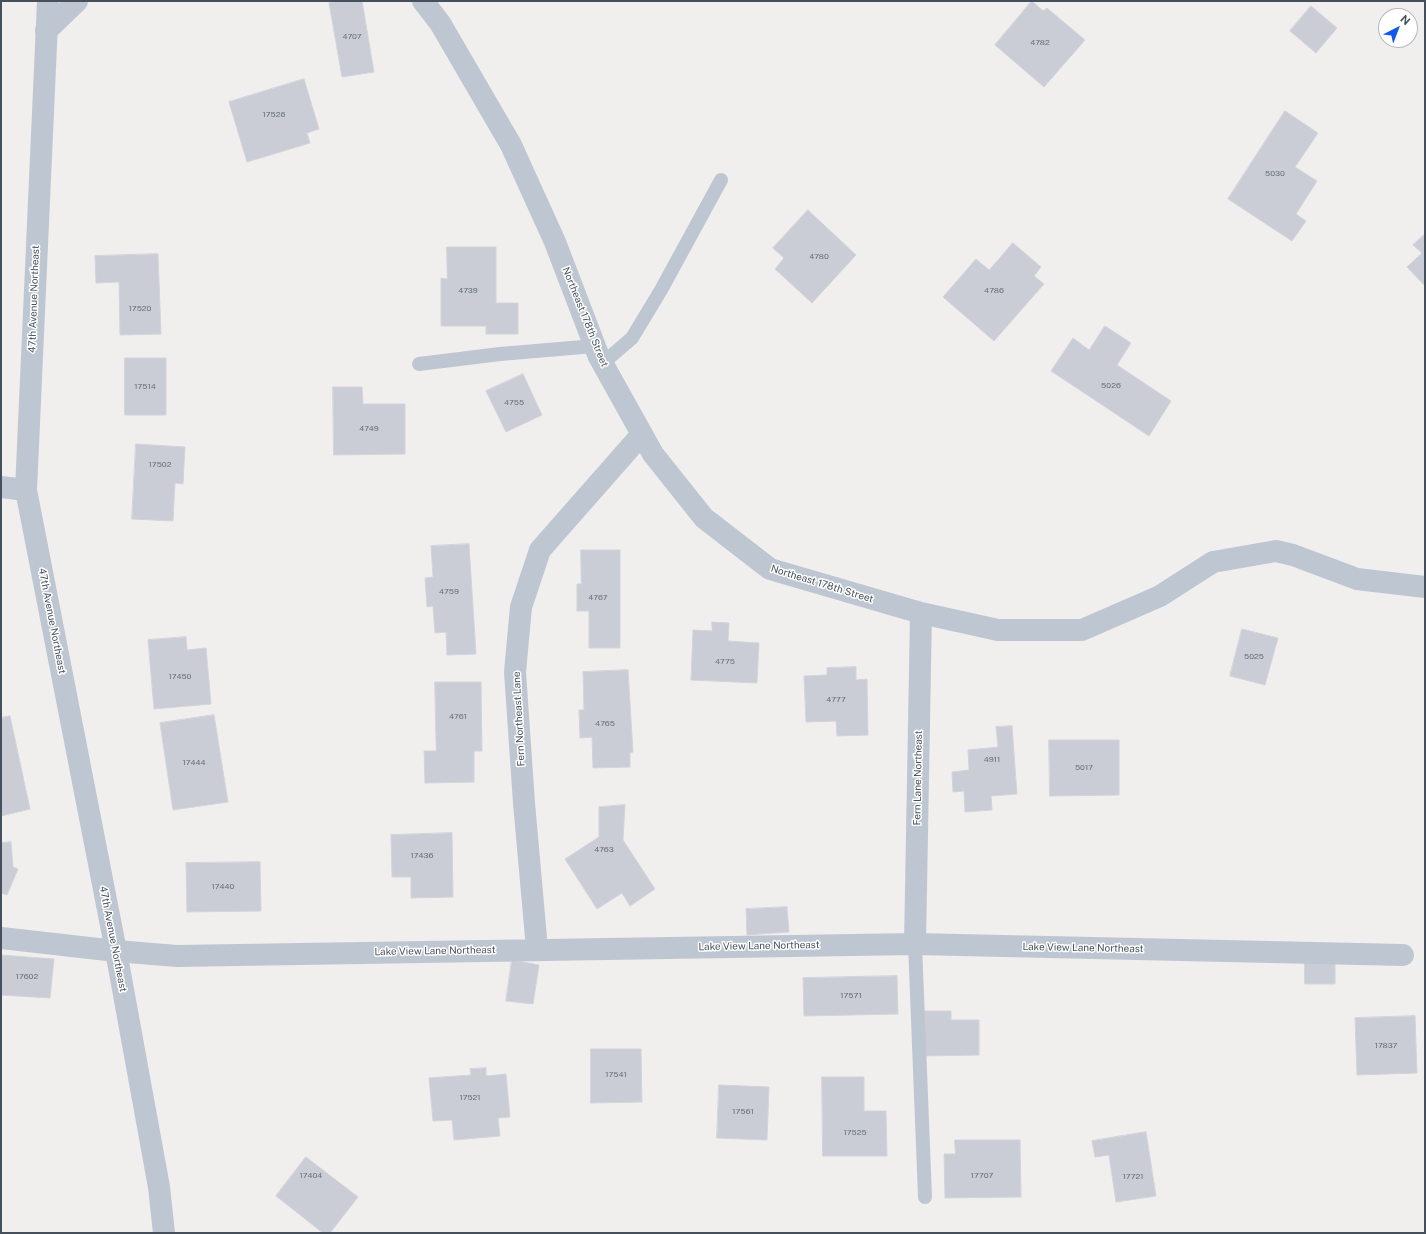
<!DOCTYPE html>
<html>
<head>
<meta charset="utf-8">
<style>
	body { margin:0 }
	#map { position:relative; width:1426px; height:1234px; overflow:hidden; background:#f1efee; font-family:"Public Sans",sans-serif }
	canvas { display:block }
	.frame { position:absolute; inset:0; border:2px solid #46505d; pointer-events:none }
	.north { position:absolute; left:1378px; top:8px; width:40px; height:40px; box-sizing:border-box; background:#fff; border:1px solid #b5b9be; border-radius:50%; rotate:42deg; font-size:11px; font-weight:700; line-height:16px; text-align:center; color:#46505d }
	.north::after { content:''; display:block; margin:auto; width:14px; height:18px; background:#115ae9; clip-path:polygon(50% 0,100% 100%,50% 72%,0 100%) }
</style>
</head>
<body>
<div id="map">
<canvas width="1426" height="1234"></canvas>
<div class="frame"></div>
<div class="north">N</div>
</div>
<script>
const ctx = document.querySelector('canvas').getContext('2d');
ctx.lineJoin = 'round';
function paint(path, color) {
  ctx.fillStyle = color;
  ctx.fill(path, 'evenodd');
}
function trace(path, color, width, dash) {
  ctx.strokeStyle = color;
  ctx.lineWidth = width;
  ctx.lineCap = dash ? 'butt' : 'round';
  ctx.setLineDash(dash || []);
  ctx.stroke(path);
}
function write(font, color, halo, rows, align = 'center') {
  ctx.font = font + ' "Public Sans",sans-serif';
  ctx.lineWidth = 3;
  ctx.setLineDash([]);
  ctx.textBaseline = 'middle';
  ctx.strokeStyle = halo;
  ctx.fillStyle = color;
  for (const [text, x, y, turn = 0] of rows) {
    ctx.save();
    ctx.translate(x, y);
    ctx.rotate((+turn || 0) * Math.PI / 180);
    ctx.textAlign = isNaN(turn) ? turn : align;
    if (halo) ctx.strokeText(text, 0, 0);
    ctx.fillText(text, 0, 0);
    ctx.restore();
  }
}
const building = new Path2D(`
	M340 1H362L374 72 342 77 329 3Z
	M1032 1 1043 11 1047 8 1085 40 1044 87 995 45Z
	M1311 6 1337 28 1316 53 1290 31Z
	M304 79 319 129 307 133 310 143 247 162 229 102Z
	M1285 111 1318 133 1295 167 1317 181 1296 214 1306 221 1292 241 1228 199Z
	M808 210 856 255 812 303 775 269 784 258 773 248Z
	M1425 234V286L1407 267 1422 253 1413 245Z
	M1013 243 1041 267 1034 276 1044 284 994 341 943 297 976 259 989 270Z
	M447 247H496V303H518V334H486V326H441V278L447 279Z
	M158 254 161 334 120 335 119 282 96 283 95 256Z
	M1105 326 1131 343 1117 365 1171 401 1149 436 1051 371 1073 338 1089 350Z
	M125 358H166V415H125Z
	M523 374 542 415 506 432 486 391Z
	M333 387H362L363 404H405V454L334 455Z
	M136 444 185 447 183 484 175 483 173 521 132 519Z
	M469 544 476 654 447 655 446 632 435 633 433 606 427 607 425 578 433 577 431 546Z
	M581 550H620V648H589V611H577V584H581Z
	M712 622 729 623 728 641 759 643 757 683 691 680 693 630 712 631Z
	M1242 629 1278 638 1265 685 1230 676Z
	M186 637 187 650 206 648 211 704 154 709 148 640Z
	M856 667V680L867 679 868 735 837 736 836 721 806 722 804 676 827 675V668Z
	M628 670 633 752 630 753V767L593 768 592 737 580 738 579 710H584L583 672Z
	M435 682H481L482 751H474V782L425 783 424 751H436Z
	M214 715 228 802 173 810 160 723Z
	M10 716 30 809 1 816V718Z
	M1012 726 1017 794 991 796 992 810 965 812 964 791 953 792 952 772 969 770 968 750 998 747 996 727Z
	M1049 740H1119V795L1050 796Z
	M625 805 623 840 655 889 630 906 622 893 597 909 565 859 599 837V807Z
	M452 833 453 897 411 898V877H392L391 835Z
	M11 842 13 867 18 869 7 895 1 893V843Z
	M260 862 261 911 187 912 186 863Z
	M787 907 789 932 747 935 746 909Z
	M1 955 54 959 50 998 1 995Z
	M1305 958H1335V984H1305Z
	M512 960 539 965 533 1004 506 1001Z
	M897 976 898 1014 804 1016 803 978Z
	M924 1011H951V1020H979V1055L924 1056Z
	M1415 1016 1417 1073 1357 1075 1355 1018Z
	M591 1049H641L642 1102 591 1103Z
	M486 1068V1076L506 1074 510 1117 498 1118 500 1136 454 1140 452 1120 433 1121 429 1078 471 1075 470 1069Z
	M822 1077H864V1111H886L887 1156H823Z
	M719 1085 769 1087 767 1140 717 1138Z
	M1146 1132 1156 1196 1116 1202 1109 1155 1095 1157 1092 1141Z
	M955 1140H1020L1021 1197 945 1198 944 1154H955Z
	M306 1157 358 1197 330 1233H323L276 1196Z`);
const service = new Path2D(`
	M603 363 632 338 661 290 721 180
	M419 364 500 354 595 346
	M915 944 925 1197`);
const minor = new Path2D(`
	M423 1 440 23 511 145 555 242 599 357 653 454 704 518 770 569 921 613 998 630H1082L1160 596 1213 562 1276 551 1293 555 1357 579 1425 587
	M46 31 77 1
	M1 938 116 951 177 956 915 944 1403 955
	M915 944 921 613
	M537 949 524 803 515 672 521 607 540 550 642 434`);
const tertiary = new Path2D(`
	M48 1 26 490 116 951 159 1187 164 1233
	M1 487 26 490`);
const numberNames = [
	["4707",352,37],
	["4782",1040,43],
	["17526",274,115],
	["5030",1275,174],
	["4780",819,257],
	["4739",468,291],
	["4786",994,291],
	["17520",140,309],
	["5026",1111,386],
	["17514",145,387],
	["4755",514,403],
	["4749",369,429],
	["17502",160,465],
	["4759",449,592],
	["4767",598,598],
	["5025",1254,657],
	["4775",725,662],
	["17450",180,677],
	["4777",836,700],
	["4761",458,717],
	["4765",605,724],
	["4911",992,760],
	["17444",194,763],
	["5017",1084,768],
	["4763",604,850],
	["17436",422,856],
	["17440",223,887],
	["17602",27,977],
	["17571",851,996],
	["17837",1386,1046],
	["17541",616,1075],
	["17521",470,1098],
	["17561",743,1112],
	["17525",855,1133],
	["17404",311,1176],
	["17707",982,1176],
	["17721",1133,1177]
];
const streetNames = [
	["47th Avenue Northeast",34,299,-88],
	["Northeast 178th Street",585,317,68],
	["Northeast 178th Street",822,584,17],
	["47th Avenue Northeast",52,621,79],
	["Fern Northeast Lane",519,719,-93],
	["Fern Lane Northeast",918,778,-89],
	["47th Avenue Northeast",113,939,79],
	["Lake View Lane Northeast",759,946,-1],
	["Lake View Lane Northeast",1083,948,1],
	["Lake View Lane Northeast",435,951,-1]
];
paint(building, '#cacdd5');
trace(building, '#d2d4db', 1);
trace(service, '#bec7d1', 14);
trace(minor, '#bec7d1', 22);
trace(tertiary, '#bec7d1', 22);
write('8px', '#676f7b', null, numberNames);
write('10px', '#46505d', '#fff', streetNames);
</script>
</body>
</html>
